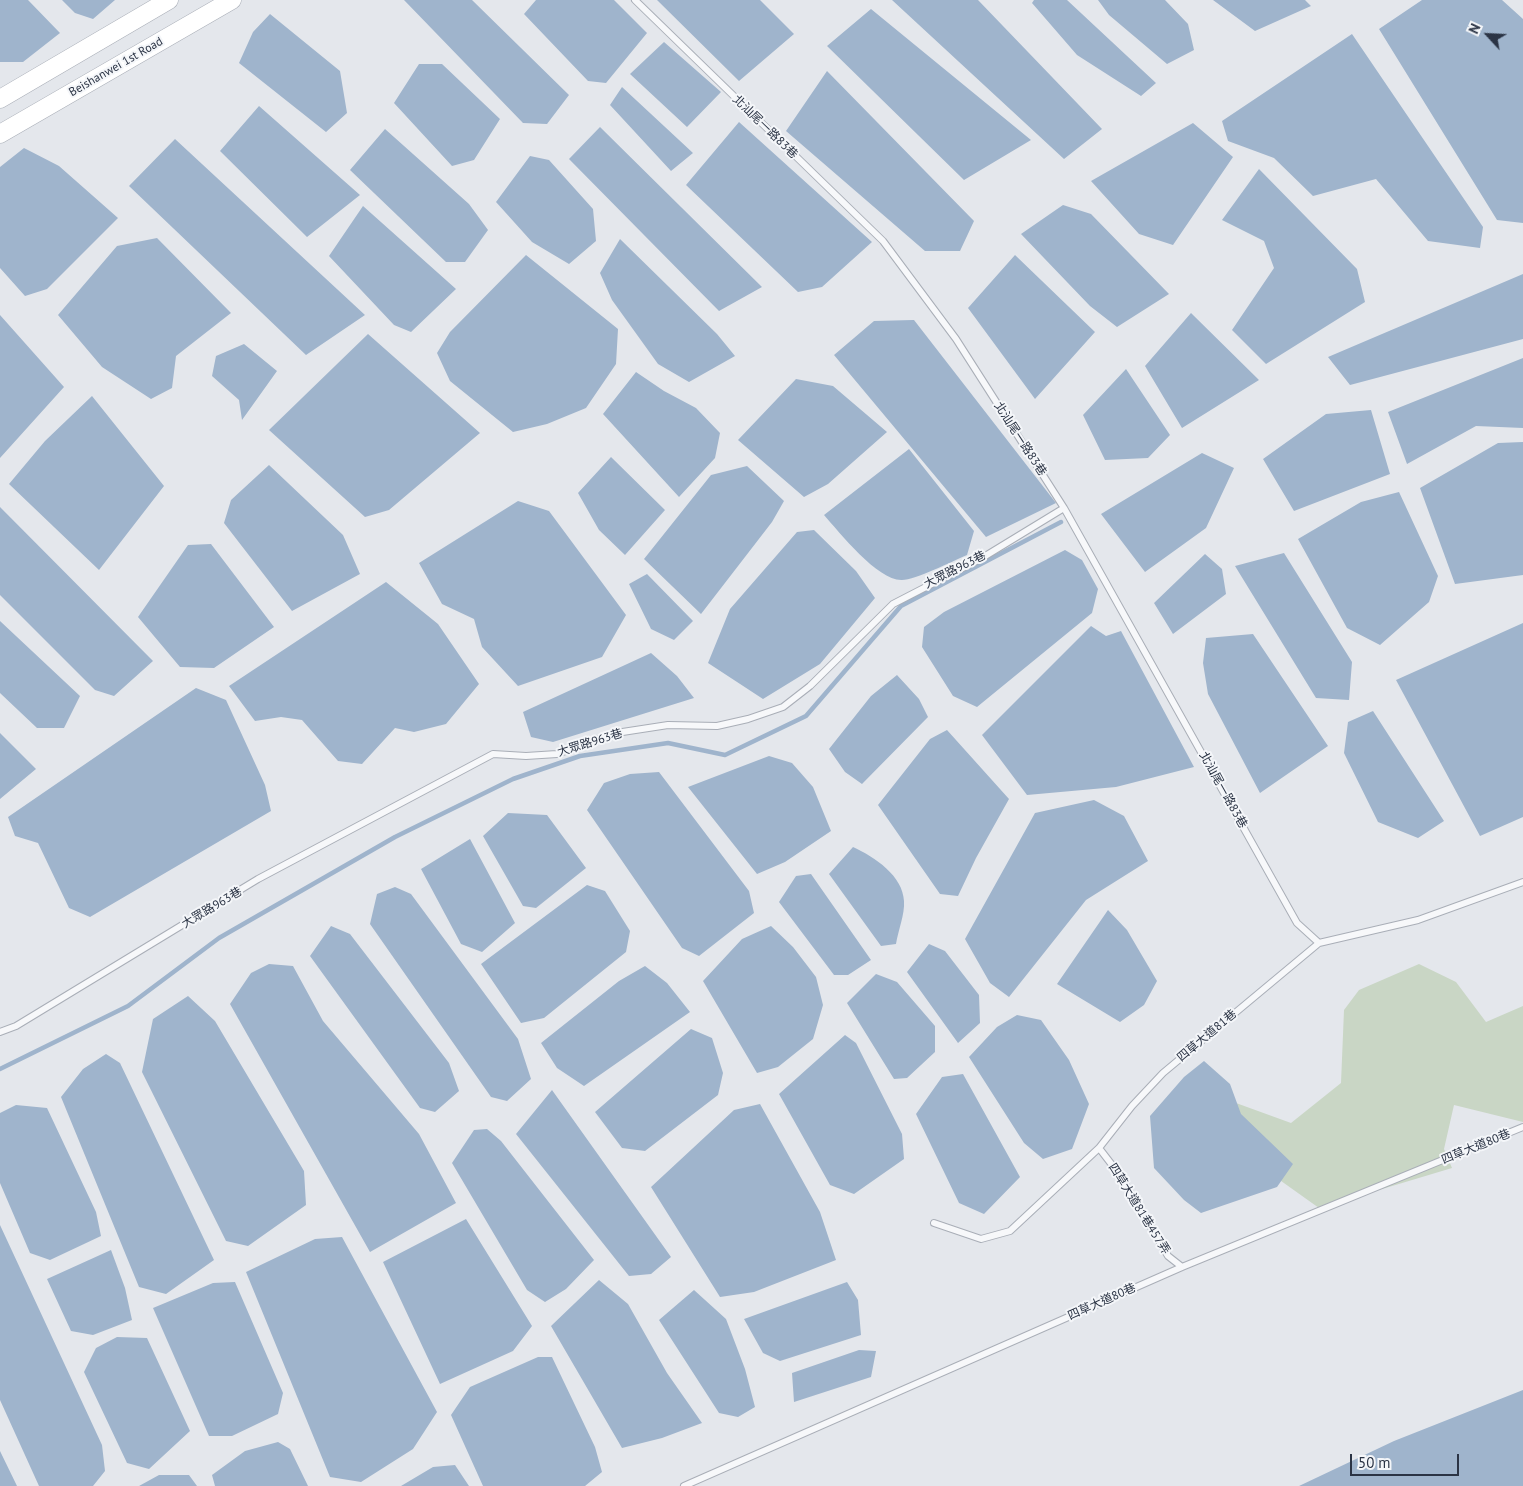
<!DOCTYPE html>
<html>
<head>
<meta charset="utf-8">
<style>
	body { margin:0 }
	#map { position:relative; width:1523px; height:1486px; overflow:hidden; background:#e4e7ec; font-family:"PT Sans",sans-serif }
	canvas { display:block }
	.north { position:absolute; left:1463px; top:10px; width:50px; height:50px; -webkit-text-stroke:4px #f4f6f9; paint-order:stroke; rotate:295deg; font-size:14px; font-weight:700; line-height:20px; text-align:center; color:#2b3445 }
	.north::after { content:''; display:block; margin:auto; width:18px; height:22px; background:#2b3445; clip-path:polygon(50% 0,100% 100%,50% 72%,0 100%) }
	.scale { position:absolute; left:1350px; top:1454px; width:109px; height:22px; box-sizing:border-box; border:2px solid #2b3445; border-top:0; padding-left:6px; font-size:15px; line-height:18px; white-space:nowrap; color:#2b3445; -webkit-text-stroke:4px #f4f6f9; paint-order:stroke }
</style>
</head>
<body>
<div id="map">
<canvas width="1523" height="1486"></canvas>
<div class="north">N</div>
<div class="scale">50 m</div>
</div>
<script>
const ctx = document.querySelector('canvas').getContext('2d');
ctx.lineJoin = 'round';
function paint(path, color) {
  ctx.fillStyle = color;
  ctx.fill(path, 'evenodd');
}
function trace(path, color, width, dash) {
  ctx.strokeStyle = color;
  ctx.lineWidth = width;
  ctx.lineCap = dash ? 'butt' : 'round';
  ctx.setLineDash(dash || []);
  ctx.stroke(path);
}
function write(font, color, halo, rows, align = 'center') {
  ctx.font = font + ' "PT Sans","Noto Sans TC",sans-serif';
  ctx.lineWidth = 4;
  ctx.setLineDash([]);
  ctx.textBaseline = 'middle';
  ctx.strokeStyle = halo;
  ctx.fillStyle = color;
  for (const [text, x, y, turn = 0] of rows) {
    ctx.save();
    ctx.translate(x, y);
    ctx.rotate((+turn || 0) * Math.PI / 180);
    ctx.textAlign = isNaN(turn) ? turn : align;
    if (halo) ctx.strokeText(text, 0, 0);
    ctx.fillText(text, 0, 0);
    ctx.restore();
  }
}
const green = new Path2D(`
	M1419 964 1456 982 1486 1022 1523 1006V1122L1454 1105 1444 1149 1452 1168 1319 1208 1239 1151 1225 1099 1291 1123 1341 1083 1344 1010 1359 990Z`);
const water = new Path2D(`
	M0 0H28L60 33 23 62H0Z
	M62 0H115L93 19 75 13Z
	M404 0H472L569 95 547 124 523 123Z
	M536 0H614L647 33 606 83 588 81 524 14Z
	M657 0H760L794 34 739 81Z
	M892 0H978L1102 129 1064 159Z
	M1034 0H1067L1156 83 1141 96 1077 55 1032 3Z
	M1098 0H1165L1188 24 1194 50 1167 64 1109 15Z
	M1213 0H1305L1311 6 1255 31Z
	M1422 0H1502L1523 19V223L1497 220 1379 29Z
	M871 9 1031 140 964 180 827 46Z
	M270 14 340 71 347 113 326 132 239 63 253 32Z
	M1352 34 1483 227 1480 248 1428 241 1376 179 1313 196 1274 158 1228 141 1222 121Z
	M664 42 721 92 687 127 630 74Z
	M419 64H442L500 119 474 160 452 166 394 103Z
	M827 71 974 221 960 251H925L786 131Z
	M622 87 693 153 671 171 610 105Z
	M259 106 360 195 307 237 220 151Z
	M739 122 872 242 822 287 798 292 686 185Z
	M1193 123 1233 157 1173 245 1139 234 1091 181Z
	M600 127 762 287 719 311 569 159Z
	M385 129 469 204 488 230 465 262H446L350 170Z
	M175 139 365 315 306 355 129 186Z
	M24 148 59 166 118 218 47 289 25 296 0 268V167Z
	M530 156 549 160 593 209 596 241 569 264 532 242 496 202Z
	M1259 169 1357 269 1365 302 1266 364 1232 330 1274 268 1264 241 1222 220Z
	M1063 205 1091 214 1169 294 1117 327 1090 306 1021 234Z
	M363 206 456 289 411 332 394 325 329 256Z
	M157 238 231 313 176 356 172 388 151 399 102 367 58 315 117 246Z
	M620 239 717 334 735 356 689 382 658 364 612 300 600 273Z
	M526 255 618 329 616 364 586 408 547 424 513 432 450 381 437 353 450 332Z
	M1015 255 1095 332 1035 399 968 308Z
	M1523 274V339L1350 385 1328 357Z
	M1191 313 1259 380 1182 428 1145 366Z
	M0 315 64 387 0 458Z
	M913 320H914L1056 503 986 537 834 355 874 321Z
	M368 334 480 433 389 510 365 517 269 430Z
	M244 344 277 371 242 420 239 400 212 376 216 356Z
	M1523 358V428L1476 426 1407 464 1388 412Z
	M1126 369 1170 435 1148 458 1105 460 1083 415Z
	M636 372 664 391 696 408 720 433 715 458 679 497 603 414Z
	M796 379 833 386 887 432 828 484 804 497 738 440Z
	M92 396 164 486 99 570 9 484 45 441Z
	M1371 410 1390 474 1294 511 1263 459 1326 414Z
	M1523 442V575L1455 584 1420 488 1498 443Z
	M909 449 974 531 967 555C953 561 915 580 902 580 878 581 840 533 824 515Z
	M1202 453 1234 468 1206 528 1145 572 1101 514Z
	M611 457 665 510 625 555 599 530 578 493Z
	M269 465 343 535 360 574 292 611 224 523 231 500Z
	M747 466 784 501 772 522 701 614 644 559 711 475Z
	M1399 492 1438 576 1429 602 1380 645 1347 628 1298 539 1361 502Z
	M518 501 549 511 626 615 602 657 518 686 482 647 474 619 442 604 419 563Z
	M0 507 153 661 114 696 95 690 0 595Z
	M814 530 856 571 875 598 820 664 763 699 708 663 730 609 797 532Z
	M211 544 274 627 214 668 180 667 138 617 188 545Z
	M1065 550 1082 560 1098 589 1092 613 977 707 953 696 922 647 924 627 944 612Z
	M1284 553 1352 662 1349 700 1316 698 1235 566Z
	M1205 554 1222 569 1226 594 1173 634 1154 603Z
	M647 574 693 621 674 640 651 629 629 584Z
	M386 582 438 624 479 684 446 724 414 732 395 728 362 764 338 761 302 720 281 717 255 721 229 686Z
	M0 621 80 696 64 728H37L0 693Z
	M1523 623V817L1480 836 1396 680Z
	M1091 626 1106 636 1121 631 1194 767 1116 787 1027 795 982 735Z
	M1253 634 1328 746 1260 793 1208 694 1203 663 1206 638Z
	M651 653 677 676 694 698 553 742 531 737 523 712Z
	M897 675 919 699 928 717 862 784 845 772 829 749 871 696Z
	M196 688 226 700 265 785 271 811 90 917 69 908 38 843 15 836 8 817Z
	M1373 711 1444 821 1418 838 1378 822 1344 753 1348 722Z
	M947 730 1009 799 976 858 958 896 940 894 878 805 930 739Z
	M0 733 36 769 0 799Z
	M769 756 792 763 813 787 831 831 785 862 757 874 688 787Z
	M659 772 749 891 754 913 699 956 682 948 587 810 604 783 630 774Z
	M1094 800 1124 816 1148 861 1086 900 1009 997 990 983 965 939 1035 813Z
	M508 813 547 815 586 868 536 908 523 906 483 836Z
	M470 839 515 923 482 952 461 944 421 869Z
	M853 847C875 857 903 876 904 901 905 914 898 931 896 944L881 946 829 874Z
	M811 874 871 960 848 975H834L779 902 796 876Z
	M587 885 605 891 630 931 626 952 544 1018 521 1023 481 964Z
	M395 887 411 894 518 1039 531 1079 507 1101 491 1097 370 924 377 894Z
	M1108 910 1127 930 1157 981 1144 1005 1120 1022 1057 984Z
	M331 926 350 934 449 1063 459 1091 435 1112 420 1108 310 956Z
	M771 926 793 947 816 977 823 1005 813 1039 778 1067 757 1073 703 981 742 939Z
	M929 944 945 951 979 995 980 1023 958 1043 907 972Z
	M269 964 293 966 323 1021 419 1134 456 1203 370 1252 230 1004 251 973Z
	M645 966 667 983 690 1012 584 1086 557 1068 541 1043 619 981Z
	M876 974 897 982 935 1026V1052L907 1078 894 1079 847 1003Z
	M188 996 215 1021 304 1171 306 1205 248 1246 226 1241 142 1072 153 1019Z
	M1017 1015 1041 1020 1069 1060 1089 1104 1072 1149 1043 1159 1024 1143 969 1057 997 1027Z
	M691 1029 712 1038 723 1073 718 1095 645 1151 622 1148 595 1112Z
	M845 1035 856 1043 902 1134 904 1159 854 1194 830 1185 779 1094Z
	M106 1054 120 1063 214 1260 166 1294 139 1287 61 1097 83 1069Z
	M1204 1061 1230 1084 1241 1114 1293 1164 1277 1187 1201 1213 1184 1200 1154 1168 1150 1116 1184 1077Z
	M963 1074 1020 1177 984 1214 959 1203 916 1114 942 1077Z
	M552 1090 671 1257 651 1274 629 1276 516 1134Z
	M760 1104 820 1212 836 1260 754 1292 720 1297 651 1187 734 1110Z
	M16 1105 47 1108 96 1212 101 1236 50 1260 30 1253 0 1183V1113Z
	M487 1129 501 1141 594 1260 566 1289 545 1302 527 1290 452 1163 474 1130Z
	M466 1219 532 1326 513 1351 440 1384 383 1262Z
	M0 1225 102 1445 105 1471 93 1486H39L0 1400Z
	M342 1237 437 1412 413 1449 361 1482 330 1477 246 1272 315 1239Z
	M111 1250 125 1288 132 1320 93 1335 71 1331 47 1279Z
	M599 1280 628 1304 667 1373 702 1423 662 1438 622 1448 551 1326Z
	M235 1282 283 1393 278 1414 232 1436H209L153 1308 213 1283Z
	M847 1282 858 1300 861 1335 780 1361 763 1353 744 1319Z
	M694 1290 726 1319 745 1369 755 1407 738 1417 719 1413 659 1320Z
	M117 1337 147 1338 190 1431 149 1469 127 1463 84 1372 96 1348Z
	M859 1350 876 1351 871 1377 794 1402 792 1373Z
	M538 1357H552L595 1447 602 1472 585 1486H483L451 1415 470 1387Z
	M1523 1390V1486H1299L1394 1441Z
	M278 1442 290 1449 308 1486H215L212 1475 245 1451Z
	M0 1451 17 1486H0Z
	M455 1465 469 1486H401L433 1467Z
	M159 1475H189L197 1486H139Z`);
const stream = new Path2D(`
	M0 1069 128 1006 219 938 395 837 513 779 580 756 668 743 725 755 806 716 901 606 1061 522`);
const lane = new Path2D(`
	M635 0 883 241 956 339 1064 508 1297 923 1319 943
	M0 1032 16 1026 258 879 493 754 526 756 557 754 616 733 668 725 717 726 748 719 783 707 810 686 893 604 982 558 1064 508
	M1099 1148 1119 1174 1168 1256 1182 1267
	M934 1223 981 1239 1010 1231 1099 1148 1132 1106 1163 1073 1319 943 1418 920 1523 882
	M684 1486 1182 1267 1523 1127`);
const secondary = new Path2D(`
	M0 99 169 0
	M0 134 232 0`);
const streetNames = [
	["Beishanwei 1st Road",116,67,-30],
	["北汕尾一路83巷",765,127,44],
	["北汕尾一路83巷",1020,439,57],
	["大眾路963巷",955,570,-27],
	["大眾路963巷",590,743,-17],
	["北汕尾一路83巷",1223,790,61],
	["大眾路963巷",212,908,-31],
	["四草大道81巷",1207,1036,-40],
	["四草大道80巷",1476,1147,-22],
	["四草大道81巷457弄",1139,1209,58],
	["四草大道80巷",1102,1302,-24]
];
paint(green, '#c9d6c5');
paint(water, '#9fb4cc');
trace(stream, '#9fb4cc', 4.5);
trace(lane, '#a9aeb7', 8);
trace(secondary, '#a9aeb7', 19);
trace(lane, '#f7f8fa', 6);
trace(secondary, '#fff', 18);
write('12px', '#2b3445', '#f4f6f9', streetNames);
</script>
</body>
</html>
